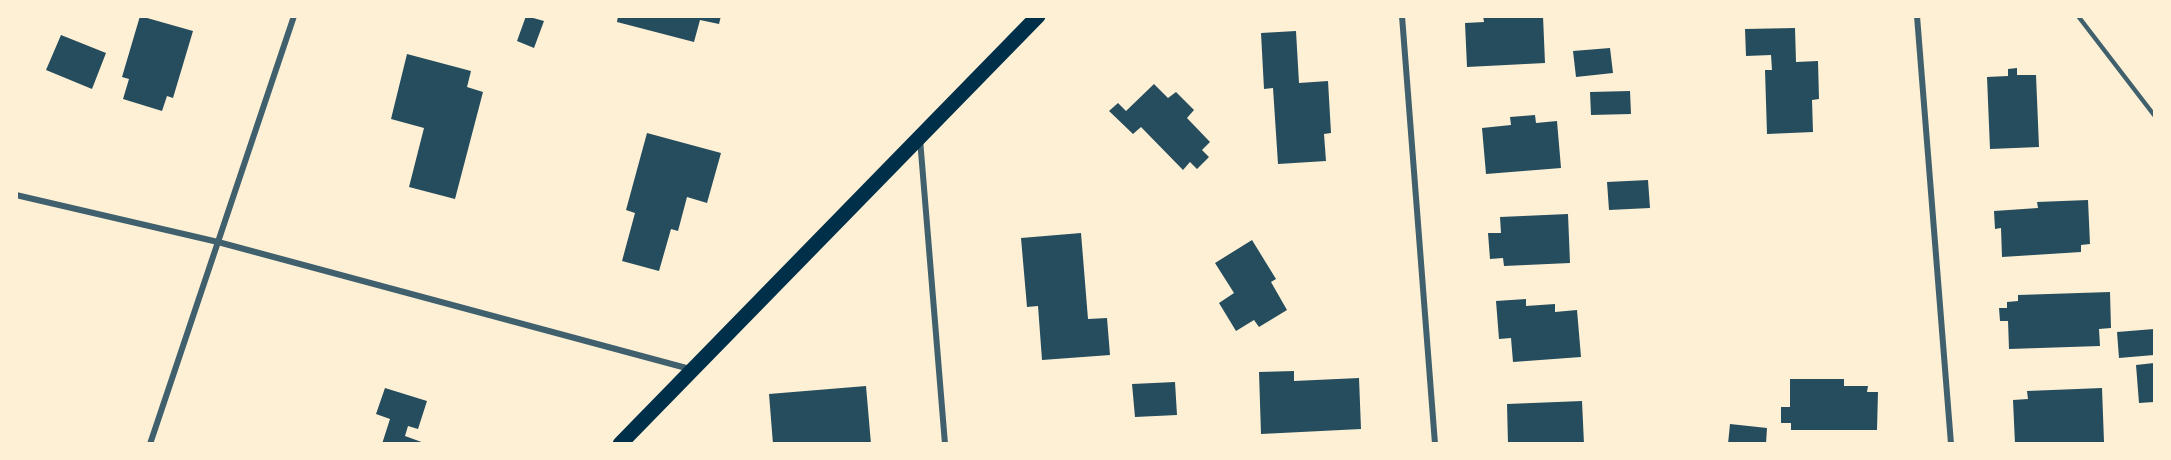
<!DOCTYPE html>
<html>
<head>
<meta charset="utf-8">
<style>
	body { margin:0 }
	#map { position:relative; width:2171px; height:460px; overflow:hidden; background:#fdf0d5; font-family:"PT Sans",sans-serif }
	canvas { display:block }
	.frame { position:absolute; inset:0; border:18px solid #fdf0d5; pointer-events:none }
</style>
</head>
<body>
<div id="map">
<canvas width="2171" height="460"></canvas>
<div class="frame"></div>
</div>
<script>
const ctx = document.querySelector('canvas').getContext('2d');
ctx.lineJoin = 'round';
function paint(path, color) {
  ctx.fillStyle = color;
  ctx.fill(path, 'evenodd');
}
function trace(path, color, width, dash) {
  ctx.strokeStyle = color;
  ctx.lineWidth = width;
  ctx.lineCap = dash ? 'butt' : 'round';
  ctx.setLineDash(dash || []);
  ctx.stroke(path);
}
const building = new Path2D(`
	M140 16 193 31 173 98 167 96 162 111 123 99 129 79 122 77Z
	M526 16 544 21 534 48 517 41Z
	M618 16H721L719 24 700 20 694 42 617 22Z
	M1483 16H1543L1545 63 1467 67 1465 23 1484 22Z
	M1795 28 1796 62 1818 61 1819 99 1812 100 1813 132 1767 134 1765 70H1772L1771 55 1746 56 1745 29Z
	M1296 31 1299 83 1328 81 1331 133 1324 134 1326 161 1278 164 1273 88 1264 89 1261 33Z
	M61 35 106 53 92 89 46 70Z
	M1610 48 1613 73 1576 77 1573 51Z
	M407 54 471 71 467 87 483 92 455 199 409 187 424 128 391 119Z
	M2017 68V75H2036L2039 147 1990 149 1987 77 2008 76V69Z
	M1154 84 1168 98 1176 92 1194 110 1187 118 1210 142 1202 150 1209 157 1197 169 1190 162 1183 170 1141 127 1133 134 1109 111 1118 103 1126 111Z
	M1630 91 1631 114 1591 115 1590 92Z
	M1535 115 1536 123 1557 121 1561 168 1486 174 1482 128 1511 125 1510 117Z
	M647 133 721 153 707 203 687 197 678 231 671 229 659 271 622 261 635 213 626 210Z
	M1648 180 1650 208 1609 210 1607 182Z
	M2088 200 2090 244 2081 245V252L2002 257 2001 228 1995 229 1994 211 2038 208 2037 202Z
	M1568 214 1570 263 1504 266 1503 258 1490 259 1488 233H1501L1500 217Z
	M1081 233 1088 319 1107 318 1110 355 1042 360 1038 306 1027 307 1021 238Z
	M1252 240 1276 279 1271 282 1287 310 1259 327 1254 320 1236 331 1219 303 1234 293 1215 263Z
	M2110 292 2111 328 2099 329 2100 346 2009 349 2008 321H2000L1999 308H2007V302L2018 301V295Z
	M1526 299V306L1555 304V312L1577 310 1581 357 1513 362 1511 338 1499 339 1496 301Z
	M2154 329V355L2119 358 2117 332Z
	M2154 363V402L2139 403 2136 365Z
	M1294 371V381L1359 378 1361 429 1261 434 1259 372Z
	M1790 379H1844V386H1868L1867 392H1878L1877 430H1791V423H1781V407H1790Z
	M1175 382 1177 415 1135 417 1132 384Z
	M866 386 871 444H773L769 394Z
	M385 388 427 401 418 429 408 426 405 436 427 444H382L390 419 376 414Z
	M2102 388 2104 442 2015 444 2013 400 2028 399 2027 391Z
	M1582 401 1584 444H1508L1507 404Z
	M1730 424 1767 428 1766 444H1728Z`);
const service = new Path2D(`
	M2078 16 2154 115`);
const minor = new Path2D(`
	M1402 16 1435 444
	M1917 16 1951 444
	M920 139 945 444
	M16 195 218 242 690 369
	M150 444 294 16`);
const primary = new Path2D(`
	M620 444 1038 16`);
paint(building, '#264d5e');
trace(service, '#3f606c', 4.5);
trace(minor, '#3f606c', 6);
trace(primary, '#003049', 15);
</script>
</body>
</html>
